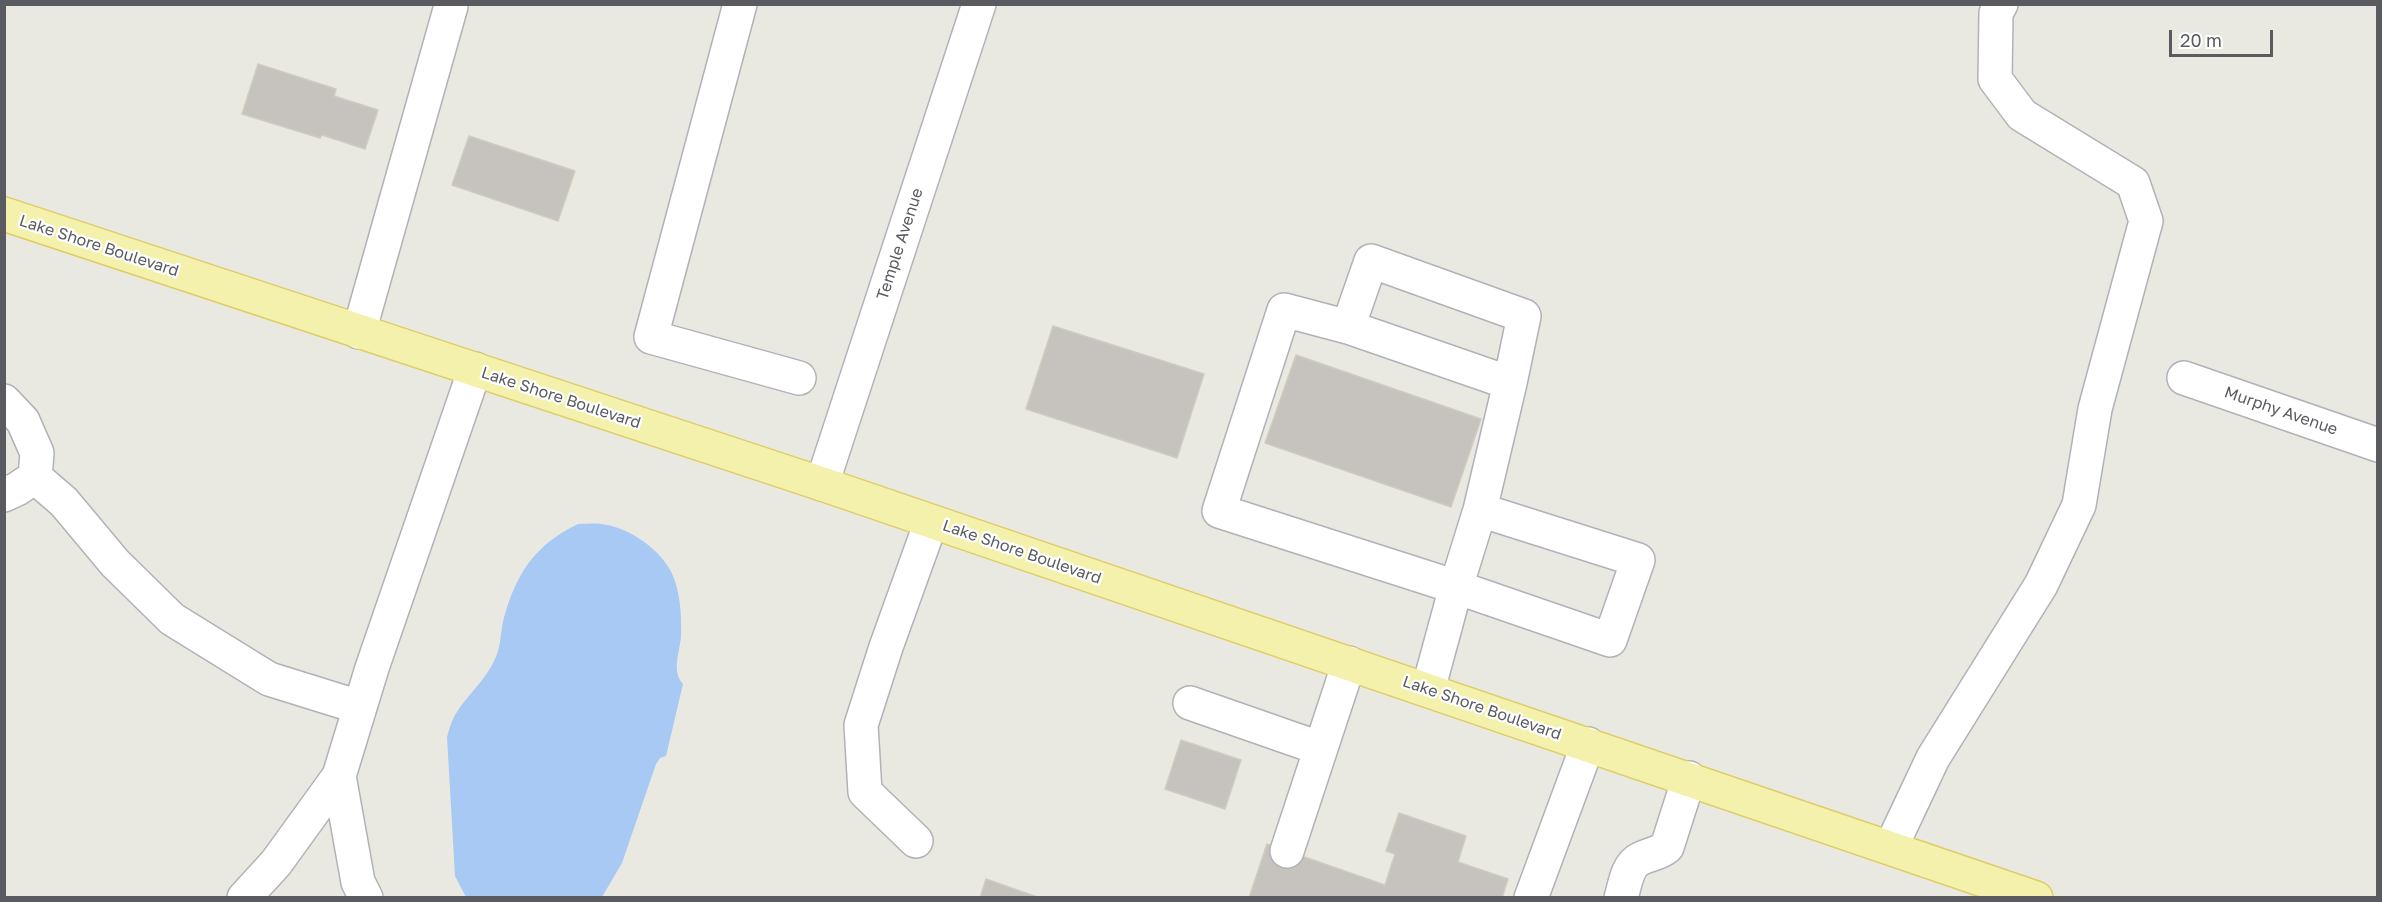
<!DOCTYPE html>
<html>
<head>
<meta charset="utf-8">
<style>
	body { margin:0 }
	#map { position:relative; width:2382px; height:902px; overflow:hidden; background:#eae9e1; font-family:"Golos Text",sans-serif }
	canvas { display:block }
	.frame { position:absolute; inset:0; border:6px solid #595b60; pointer-events:none }
	.scale { position:absolute; left:2169px; top:30px; width:104px; height:27px; box-sizing:border-box; border:3px solid #595b60; border-top:0; padding-left:8px; font-size:18px; line-height:21px; white-space:nowrap; color:#595b60; -webkit-text-stroke:4px #fff; paint-order:stroke }
</style>
</head>
<body>
<div id="map">
<canvas width="2382" height="902"></canvas>
<div class="frame"></div>
<div class="scale">20 m</div>
</div>
<script>
const ctx = document.querySelector('canvas').getContext('2d');
ctx.lineJoin = 'round';
function paint(path, color) {
  ctx.fillStyle = color;
  ctx.fill(path, 'evenodd');
}
function trace(path, color, width, dash) {
  ctx.strokeStyle = color;
  ctx.lineWidth = width;
  ctx.lineCap = dash ? 'butt' : 'round';
  ctx.setLineDash(dash || []);
  ctx.stroke(path);
}
function write(font, color, halo, rows, align = 'center') {
  ctx.font = font + ' "Golos Text",sans-serif';
  ctx.lineWidth = 4.5;
  ctx.setLineDash([]);
  ctx.textBaseline = 'middle';
  ctx.strokeStyle = halo;
  ctx.fillStyle = color;
  for (const [text, x, y, turn = 0] of rows) {
    ctx.save();
    ctx.translate(x, y);
    ctx.rotate((+turn || 0) * Math.PI / 180);
    ctx.textAlign = isNaN(turn) ? turn : align;
    if (halo) ctx.strokeText(text, 0, 0);
    ctx.fillText(text, 0, 0);
    ctx.restore();
  }
}
const water = new Path2D(`
	M578 524C586 524 594 523 601 524 627 527 656 546 669 568 680 586 682 615 681 636 680 652 671 671 683 684L666 756 660 758 656 764 622 863 602 897H466L455 876 447 737C449 730 451 722 455 715 466 696 486 680 495 659 502 644 500 629 505 614 518 570 537 544 578 524Z`);
const building = new Path2D(`
	M258 64 336 89 334 96 378 110 365 149 322 135 320 138 242 114Z
	M469 136 575 171 558 221 452 185Z
	M1053 326 1204 374 1177 458 1026 409Z
	M1296 355 1481 419 1451 507 1265 443Z
	M1181 740 1241 760 1225 809 1165 789Z
	M1399 813 1466 836 1458 862 1508 879 1502 898H1249L1267 844 1385 885 1395 854 1386 851Z
	M986 879 1040 898H980Z`);
const minor = new Path2D(`
	M740 4 651 337 799 378
	M1348 327 1371 261 1524 316 1510 383
	M359 332 451 6
	M2184 378 2378 445
	M4 401 23 421 37 453 35 477 17 489 4 495
	M35 477 64 502 115 563 172 619 269 679 359 707
	M822 484 979 4
	M1428 690 1456 587 1219 511 1284 310 1348 327 1510 383 1480 510 1456 587 1610 640 1638 560 1480 510
	M1190 703 1319 748
	M339 776 358 882 366 898
	M916 841 865 792 861 725 886 647 931 522
	M1891 847 1933 758 2041 585 2079 505 2095 409 2146 221 2133 183 2022 115 1995 79 1996 13 2001 4
	M1287 851 1349 663
	M244 898 276 863 339 776 372 668 475 369
	M1531 898 1588 744
	M1621 898C1625 885 1627 865 1640 859 1650 854 1658 854 1667 847L1689 778`);
const major = new Path2D(`
	M4 214 822 484 2036 898`);
const streetNames = [
	["Temple Avenue",900,244,-72],
	["Lake Shore Boulevard",99,246,18],
	["Lake Shore Boulevard",561,398,18],
	["Murphy Avenue",2281,411,19],
	["Lake Shore Boulevard",1022,552,19],
	["Lake Shore Boulevard",1482,708,19]
];
paint(water, '#a7c9f4');
paint(building, '#c6c3be');
trace(building, '#cecbc0', 1.5);
trace(minor, '#b1b2b7', 36);
trace(major, '#dfcc65', 36);
trace(minor, '#fff', 33);
trace(major, '#f4f1ac', 33);
write('16px', '#595b60', '#fff', streetNames);
</script>
</body>
</html>
